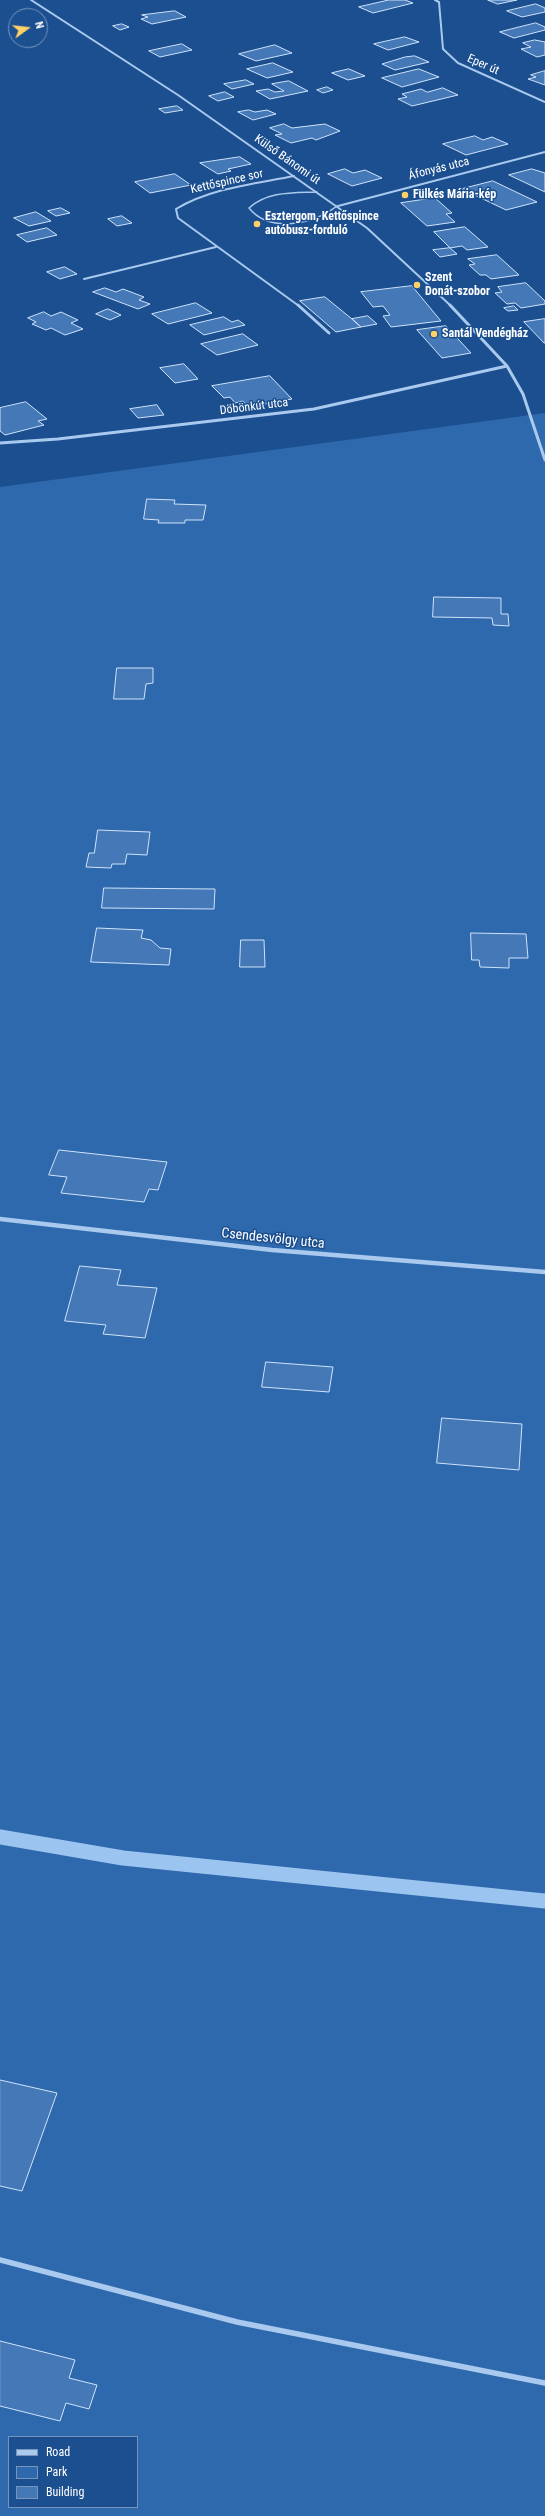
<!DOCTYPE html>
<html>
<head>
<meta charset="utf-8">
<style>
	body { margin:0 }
	#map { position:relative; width:545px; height:2516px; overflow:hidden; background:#1b4f8f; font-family:"Roboto Condensed",sans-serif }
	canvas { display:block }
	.legend { position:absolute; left:8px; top:2436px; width:130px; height:72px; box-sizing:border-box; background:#1b4f8f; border:1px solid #7695bc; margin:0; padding:5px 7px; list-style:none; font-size:12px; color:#fff }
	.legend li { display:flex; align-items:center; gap:8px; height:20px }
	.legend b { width:20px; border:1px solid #7695bc }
	.north { position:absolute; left:8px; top:8px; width:40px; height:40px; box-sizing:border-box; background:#1b4f8f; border:1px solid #7695bc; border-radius:50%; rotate:75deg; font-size:11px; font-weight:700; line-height:16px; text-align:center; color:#fff }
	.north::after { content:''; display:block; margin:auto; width:14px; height:18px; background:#ffd166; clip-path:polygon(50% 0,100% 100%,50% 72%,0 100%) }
</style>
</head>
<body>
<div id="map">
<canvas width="545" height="2516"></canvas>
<ul class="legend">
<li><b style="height:5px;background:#a9c9ee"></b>Road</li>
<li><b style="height:11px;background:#2e69ad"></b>Park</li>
<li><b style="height:11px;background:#4478b7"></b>Building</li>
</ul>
<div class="north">N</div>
</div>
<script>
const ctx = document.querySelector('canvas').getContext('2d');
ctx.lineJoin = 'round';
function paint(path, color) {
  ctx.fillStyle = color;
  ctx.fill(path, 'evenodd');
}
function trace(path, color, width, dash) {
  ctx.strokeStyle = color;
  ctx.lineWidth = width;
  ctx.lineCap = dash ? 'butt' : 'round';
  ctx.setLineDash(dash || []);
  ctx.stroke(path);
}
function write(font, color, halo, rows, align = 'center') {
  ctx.font = font + ' "Roboto Condensed",sans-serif';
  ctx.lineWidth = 3;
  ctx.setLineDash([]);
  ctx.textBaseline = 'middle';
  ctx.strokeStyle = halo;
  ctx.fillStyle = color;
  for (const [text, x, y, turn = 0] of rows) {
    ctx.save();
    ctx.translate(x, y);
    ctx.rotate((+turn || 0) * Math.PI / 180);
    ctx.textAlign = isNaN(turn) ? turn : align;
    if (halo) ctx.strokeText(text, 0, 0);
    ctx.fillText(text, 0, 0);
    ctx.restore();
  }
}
const green = new Path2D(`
	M545 413V2516H0V487ZM9 2437H137V2507H9Z`);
const stream = new Path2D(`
	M0 1837 123 1858 545 1901`);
const building = new Path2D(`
	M389 0H405L413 3 373 13 359 7Z
	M488 0H517L498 4Z
	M536 4 545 8V12L522 17 507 11Z
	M175 11 186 17 152 24 141 19 148 17 142 15Z
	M536 23 545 27V30L514 38 500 32Z
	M122 24 129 27 120 30 113 26Z
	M405 37 419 42 388 50 374 44Z
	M535 40 545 42V55L537 57 521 49 531 47 523 43Z
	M182 44 192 50 160 57 149 51Z
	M275 45 292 53 256 61 239 54Z
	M415 56 429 62 395 70 382 64 405 57Z
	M273 63 293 72 267 78 247 69Z
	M349 69 365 76 348 80 332 73Z
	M419 69 439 77 402 87 382 78Z
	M545 71V85L528 79 536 77 531 75Z
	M246 80 254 84 232 89 224 84Z
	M289 81 308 91 270 99 256 91 268 89 275 92 284 91 272 84Z
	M327 87 333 90 323 93 317 90Z
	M443 88 458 95 412 106 398 99 407 97 402 94 421 89 427 92Z
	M225 92 234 97 218 101 209 96Z
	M177 106 183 110 165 113 159 109Z
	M249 110 255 112 267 110 276 114 253 120 238 112Z
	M284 124 292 128 325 124 340 131 316 140 312 138 291 143 275 135 282 134 270 128Z
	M475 136 483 140 492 137 508 144 466 155 443 144Z
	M240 157 251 164 228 169 231 171 218 174 200 163Z
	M345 169 353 173 365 170 382 178 352 186 328 174Z
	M532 169 545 173V192L509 175Z
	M175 174 191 185 150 193 135 182Z
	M493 181 537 202 506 210 462 189Z
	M435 198 452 213 446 214 455 222 427 226 401 203Z
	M61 208 70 213 56 216 48 211Z
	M36 212 51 221 29 226 14 218Z
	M122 216 132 223 117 226 108 219Z
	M465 227 488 247 467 250 462 246 450 248 434 232Z
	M47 228 57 235 27 242 17 235Z
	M450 248 457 254 440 257 433 250Z
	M497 255 519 275 491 279 486 275H480L469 265 475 264 468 259Z
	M65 267 77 274 60 279 47 272Z
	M526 283 545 301V304L521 308 515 303 507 304 495 293 502 292 498 287Z
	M412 286 441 321 391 327 383 316 390 315 383 306 373 307 361 292Z
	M105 288 116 292 123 289 144 297 139 300 150 304 138 309 93 292Z
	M325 297 352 319 361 327 336 332 300 301Z
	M196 303 212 313 168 324 152 314Z
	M514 306 518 310 508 311 504 308Z
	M108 309 121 315 110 320 96 314Z
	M44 312 51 316 61 312 78 320 71 323 83 329 65 335 51 328 46 330 32 324 36 322 28 318Z
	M368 316 377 324 361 327 352 319Z
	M224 317 232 322 238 320 245 325 204 335 190 325Z
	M545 319V343H544L524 322Z
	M446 326 471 353 442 358 417 330Z
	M243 334 258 345 217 355 201 344Z
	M184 364 198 379 175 383 160 368Z
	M270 376 292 399 248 407 243 401 235 403 230 397 224 398 212 386Z
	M26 402 47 419 38 421 44 425 5 435 0 431V408Z
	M157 405 164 415 138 418 130 409Z
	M147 499 175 500 174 504 206 505 203 520H185V523H158L159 520 144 519Z
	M434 597 501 598V614H508L509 626 493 625 492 618 433 617Z
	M117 668H153V683L146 684 144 699H114Z
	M98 830 150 832 147 855 127 854 125 864H112L111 868 86 867 89 853H94Z
	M104 888 215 889 214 909 102 908Z
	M97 928 143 930 141 938 151 940 160 948 171 949 169 965 91 962Z
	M471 933 526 934 528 958H509V968L480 967 479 960H472Z
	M241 940H264L265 967H240Z
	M59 1150 167 1162 158 1190 149 1189 144 1202 61 1193 67 1177 49 1175Z
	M80 1266 121 1270 117 1285 157 1288 145 1338 103 1334 106 1325 65 1321Z
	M266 1362 333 1367 329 1392 262 1387Z
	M442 1418 522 1424 519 1470 437 1463Z
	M0 2080 57 2093 22 2191 0 2186Z
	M0 2341 75 2360 69 2378 97 2385 89 2409 66 2403 60 2421 0 2406Z`);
const lane = new Path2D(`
	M317 192C293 193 268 191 249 208 270 234 314 224 337 206`);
const streetFar3 = new Path2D(`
	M31 0 178 95 367 228 451 306
	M435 0 439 2 443 49 458 63 545 102
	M294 176C254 184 211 188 176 209L178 218 299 306
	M338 206 545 152
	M84 279 216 247`);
const streetFar2 = new Path2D(`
	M298 305 329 333
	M450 305 507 366 523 394 545 460
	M0 443 58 439 314 409 507 366`);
const streetFar1 = new Path2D(`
	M0 1219 272 1250 545 1272`);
const street = new Path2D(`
	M0 2260 237 2322 545 2383`);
const markers = [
	[405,195,4,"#ffd166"],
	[257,224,4,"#ffd166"],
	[417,285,4,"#ffd166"],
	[434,334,4,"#ffd166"]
];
const farStreetnames = [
	["Eper út",483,65,24],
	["Külső Bánomi út",287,160,35],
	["Áfonyás utca",439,169,-14],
	["Kettőspince sor",227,182,-13],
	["Döbönkút utca",254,407,-7]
];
const farPoinames = [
	["Fülkés Mária-kép",413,195],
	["Esztergom, Kettőspince",265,217],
	["autóbusz-forduló",265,231],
	["Szent",425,278],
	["Donát-szobor",425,292],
	["Santál Vendégház",442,334]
];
const streetNames = [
	["Csendesvölgy utca",273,1239,6]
];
paint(green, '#2e69ad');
trace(stream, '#9cc4f0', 15);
paint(building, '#4478b7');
trace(building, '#cfe3fa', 1);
trace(lane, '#a9c9ee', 1.5);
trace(streetFar3, '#a9c9ee', 2);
trace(streetFar2, '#a9c9ee', 3);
trace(streetFar1, '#a9c9ee', 4.5);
trace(street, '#a9c9ee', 5.5);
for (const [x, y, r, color] of markers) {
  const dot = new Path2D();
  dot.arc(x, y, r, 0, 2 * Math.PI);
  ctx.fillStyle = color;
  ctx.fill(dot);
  trace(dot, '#1b4f8f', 1.5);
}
write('12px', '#fff', '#1b4f8f', farStreetnames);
write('bold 12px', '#fff', '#1b4f8f', farPoinames, 'left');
write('14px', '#fff', '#1b4f8f', streetNames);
</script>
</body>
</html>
